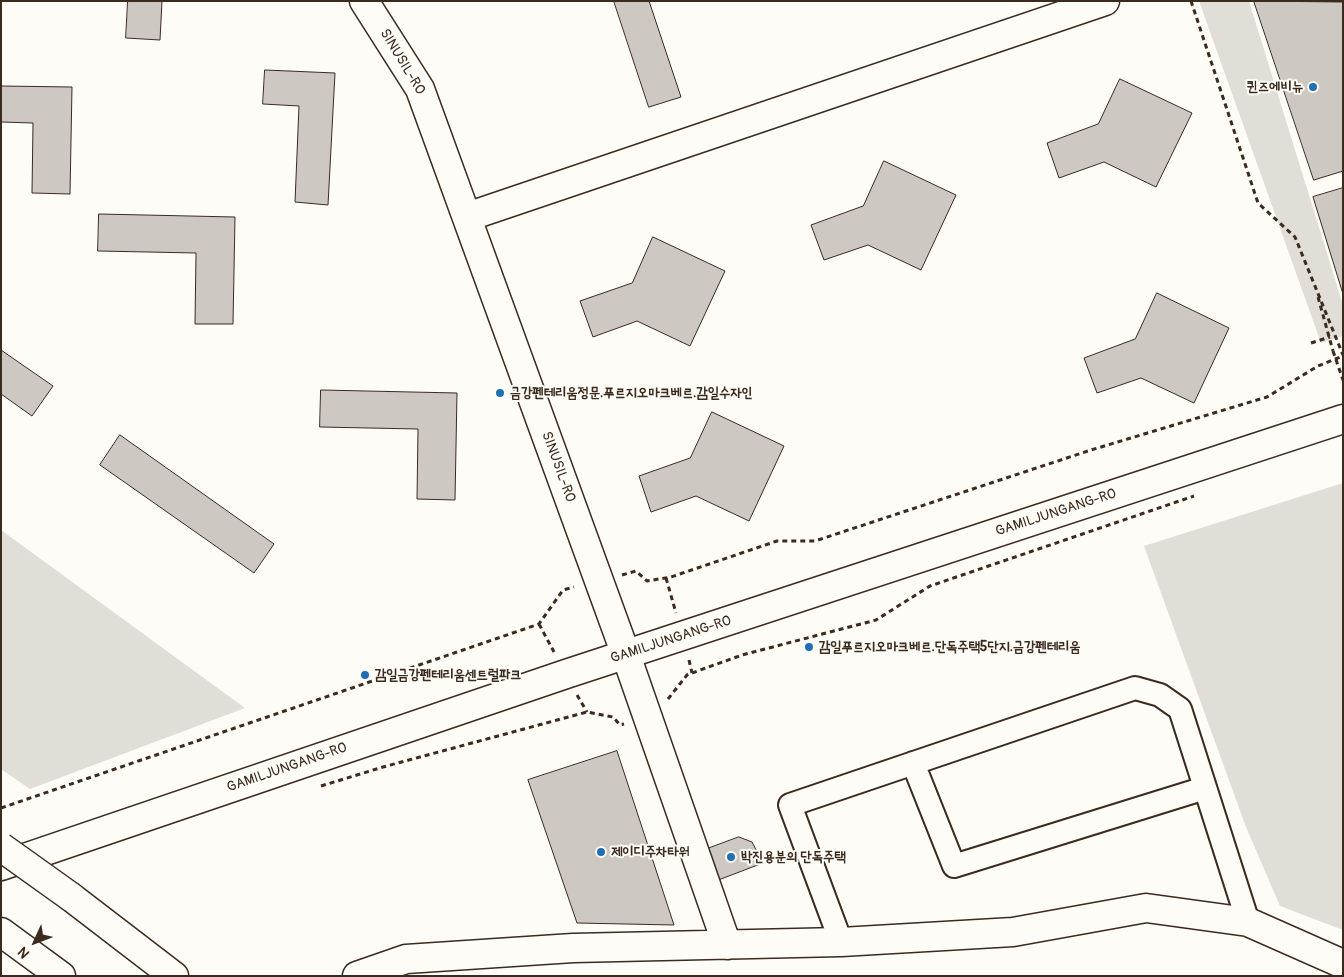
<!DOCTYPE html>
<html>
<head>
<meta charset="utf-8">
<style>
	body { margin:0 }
	#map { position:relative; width:1344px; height:977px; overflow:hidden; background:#fdfcf7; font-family:Pangolin,sans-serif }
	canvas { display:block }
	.frame { position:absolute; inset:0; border:2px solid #3b2a1e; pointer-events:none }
	.north { position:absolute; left:10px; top:917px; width:50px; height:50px; -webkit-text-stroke:4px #fdfcf7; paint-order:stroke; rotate:227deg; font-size:14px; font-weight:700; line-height:20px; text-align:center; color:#3b2a1e }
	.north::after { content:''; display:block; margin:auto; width:18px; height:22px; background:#3b2a1e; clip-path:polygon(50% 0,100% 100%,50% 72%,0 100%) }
</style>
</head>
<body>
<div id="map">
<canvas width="1344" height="977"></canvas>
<div class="frame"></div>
<div class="north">N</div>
</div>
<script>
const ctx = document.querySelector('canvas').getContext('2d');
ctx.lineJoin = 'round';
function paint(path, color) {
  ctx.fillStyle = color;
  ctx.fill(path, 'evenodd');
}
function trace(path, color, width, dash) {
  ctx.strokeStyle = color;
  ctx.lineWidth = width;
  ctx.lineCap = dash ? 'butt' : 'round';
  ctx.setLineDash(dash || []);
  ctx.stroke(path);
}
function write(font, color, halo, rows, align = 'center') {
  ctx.font = font + ' Pangolin,"Poor Story",sans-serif';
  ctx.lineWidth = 4;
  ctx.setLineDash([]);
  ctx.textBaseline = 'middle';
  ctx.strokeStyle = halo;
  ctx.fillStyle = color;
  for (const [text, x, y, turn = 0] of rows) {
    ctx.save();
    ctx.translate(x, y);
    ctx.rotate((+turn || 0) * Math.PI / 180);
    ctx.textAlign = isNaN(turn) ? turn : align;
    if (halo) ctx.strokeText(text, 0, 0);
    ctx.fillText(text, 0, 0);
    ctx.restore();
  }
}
const green = new Path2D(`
	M1199 1H1249L1343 305V336L1321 343Z
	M1343 483V930L1280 906 1246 827 1144 546Z
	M1 530 245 708 30 789 1 769Z`);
const building = new Path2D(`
	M128 1H162L160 40 126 38Z
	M614 1H649L681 97 649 107Z
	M1254 1 1343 2V171L1314 180Z
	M265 70 335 73 328 205 295 202 299 106 263 104Z
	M1120 79 1192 113 1156 187 1104 162 1059 178 1047 143 1098 124Z
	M1 86 72 87 70 194 32 193 33 123 1 122Z
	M884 161 956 195 921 270 868 245 824 260 811 225 863 206Z
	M1343 188V294L1313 197Z
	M99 214 235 217 233 324H195L196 253 98 251Z
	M653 237 725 271 690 346 637 321 593 337 580 301 632 283Z
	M1157 293 1229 328 1194 403 1141 378 1097 393 1084 358 1135 339Z
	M1 350 53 386 32 416 1 394Z
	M321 390 457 393 455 500 417 499 418 429 320 427Z
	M712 412 784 446 749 521 696 496 651 512 639 476 690 458Z
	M120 435 274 544 254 573 100 465Z
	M617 751 674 925 577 923 528 780Z
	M739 837 752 842 763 863 713 882 699 852Z`);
const path = new Path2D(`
	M1191 1 1258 203 1295 237 1343 355
	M1318 297 1333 351
	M1311 343 1330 337
	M622 575 636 571 647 581 671 577 777 541H815L1091 450 1267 397 1318 366 1343 356
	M666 578 676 613
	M539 624 554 652
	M689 660 692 673
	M577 695 587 712
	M668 699 687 675 692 673 742 655 876 620 930 586 1194 496
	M321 786 383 767 587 712 613 717 620 725 624 724
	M1 808 539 624 563 590 574 587`);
const minor = new Path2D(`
	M913 763 954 866 1205 788
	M841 942 790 805 1135 688 1160 695 1180 709 1248 922`);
const tertiary = new Path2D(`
	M364 1 420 89 626 655 727 945
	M467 217 1105 1
	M357 976 406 959 573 948 841 942 1013 932 1146 908 1248 922 1343 964`);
const secondary = new Path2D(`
	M1 866 566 674 1343 419`);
const motorway = new Path2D(`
	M71 897 174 976
	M1 932 61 976`);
const pathBridge = new Path2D(`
	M1333 351 1343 380`);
const motorwayBridge = new Path2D(`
	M1 847 71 897`);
const markers = [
	[1313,87,5,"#1f6fb2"],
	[500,393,5,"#1f6fb2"],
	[809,647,5,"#1f6fb2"],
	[365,675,5,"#1f6fb2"],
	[601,852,5,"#1f6fb2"],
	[731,857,5,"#1f6fb2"]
];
const streetNames = [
	["SINUSIL-RO",402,62,59],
	["SINUSIL-RO",558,467,70],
	["GAMILJUNGANG-RO",1056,513,-18],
	["GAMILJUNGANG-RO",671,640,-18],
	["GAMILJUNGANG-RO",287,768,-19]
];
const poiNames = [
	["퀸즈에비뉴",1303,87,"right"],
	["금강펜테리움정문.푸르지오마크베르.감일수자인",510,393],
	["감일푸르지오마크베르.단독주택5단지.금강펜테리움",819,647],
	["감일금강펜테리움센트럴파크",375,675],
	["제이디주차타워",611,852],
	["박진용분의 단독주택",741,857]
];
paint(green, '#e1ded7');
paint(building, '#cdc8c2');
trace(building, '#3b2a1e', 1);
trace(minor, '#3b2a1e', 26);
trace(tertiary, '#3b2a1e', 31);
trace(secondary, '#3b2a1e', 31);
trace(motorway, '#3b2a1e', 31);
trace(path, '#3b2a1e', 3, [5, 4]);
trace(minor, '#fdfcf7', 22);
trace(tertiary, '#fdfcf7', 28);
trace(secondary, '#fdfcf7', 28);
trace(motorway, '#fdfcf7', 28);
trace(motorwayBridge, '#3b2a1e', 31, []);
trace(pathBridge, '#3b2a1e', 3, [5, 4]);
trace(motorwayBridge, '#fdfcf7', 28);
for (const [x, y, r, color] of markers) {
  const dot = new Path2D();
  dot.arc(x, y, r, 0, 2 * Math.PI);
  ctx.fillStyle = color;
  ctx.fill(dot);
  trace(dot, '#fdfcf7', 2);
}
write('14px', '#3b2a1e', '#fdfcf7', streetNames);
write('bold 14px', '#3b2a1e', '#fdfcf7', poiNames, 'left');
</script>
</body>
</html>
